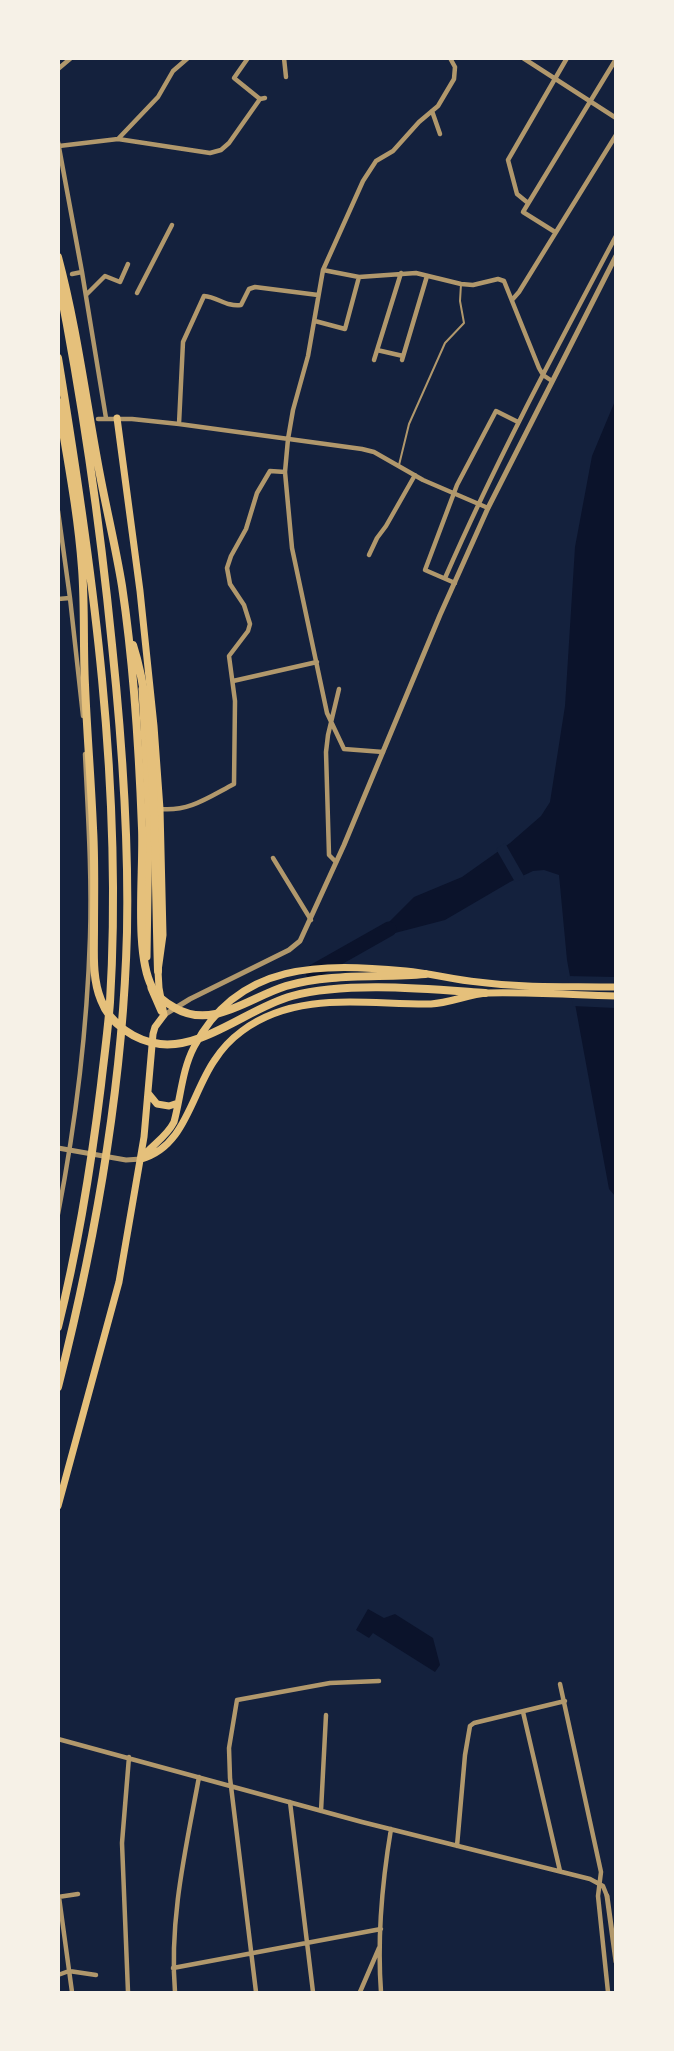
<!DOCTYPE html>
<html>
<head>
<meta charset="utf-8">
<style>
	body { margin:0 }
	#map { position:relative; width:674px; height:2051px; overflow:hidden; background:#14213d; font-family:"Libre Baskerville",serif }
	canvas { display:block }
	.frame { position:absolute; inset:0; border:60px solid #f6f1e7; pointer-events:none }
</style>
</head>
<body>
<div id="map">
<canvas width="674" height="2051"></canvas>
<div class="frame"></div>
</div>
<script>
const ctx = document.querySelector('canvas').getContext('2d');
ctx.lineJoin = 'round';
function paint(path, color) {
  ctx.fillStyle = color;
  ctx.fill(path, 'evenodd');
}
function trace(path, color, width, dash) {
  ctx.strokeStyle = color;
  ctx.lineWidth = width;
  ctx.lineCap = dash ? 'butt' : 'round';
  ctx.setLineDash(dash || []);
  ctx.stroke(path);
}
const water = new Path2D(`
	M615 401V1196L609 1189 567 960 559 875 544 870 533 871 510 882 445 920 372 939 414 897 462 877 510 843 541 816 550 802 565 706 575 547 592 456Z
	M368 1609 384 1618 395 1614 433 1638 440 1665 435 1672 373 1633 369 1638 356 1630Z`);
const pier = new Path2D(`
	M505 843 525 878 515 882 496 849Z
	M567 976 615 977V1008L573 1006Z`);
const river = new Path2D(`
	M313 972 389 929`);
const service = new Path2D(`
	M399 465 409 424 445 343 464 323 460 301 461 284`);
const minor = new Path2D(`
	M248 58 234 78 260 99
	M284 58 286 77
	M523 58 616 118
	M58 69 71 58
	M432 111 440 134
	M118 139 158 97 173 71 188 58
	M58 142 82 272 106 418
	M59 146 118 139 210 153 221 150 229 143 260 99 265 98
	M528 203 517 194 508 160 567 58
	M555 232 523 212 616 59
	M323 270 359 277 416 273 461 284 473 285 498 279 504 281 539 368 543 375 552 381
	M72 274 82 272
	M137 293 172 225
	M86 295 105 276 120 282 128 264
	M512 300 519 292 616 135
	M315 321 345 329 359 277
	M377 350 403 356
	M374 360 401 273
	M402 360 427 276
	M98 419H132L179 424 362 449 374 452 423 480 488 508
	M179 424 183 342 204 296C218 297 226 307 241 305L249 289 255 287 318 295
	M58 511 70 598 83 716
	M369 555 377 538 386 526 415 475
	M445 578C496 461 556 349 616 236
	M455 583 425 570 457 485 496 411 518 422
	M58 599 70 598
	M233 681 317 662
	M383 752 344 749 327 713 292 548 285 472 288 439 293 410 308 356 323 270 363 181 376 161 393 151 419 122 438 106 454 79 455 67 450 58
	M160 809C189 812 209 797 234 784L235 701 229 656 248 631 250 624 244 605 230 584 227 568 231 556 246 529 257 493 270 471 285 472
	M273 858 311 920
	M336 862 329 855 326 752 328 735 339 689
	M58 1214C76 1122 87 1030 90 937 92 876 88 815 85 754
	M560 1684 601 1872 598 1896 608 1992
	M523 1712 560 1871
	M58 1739 362 1822 590 1879 603 1886 607 1896
	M290 1802 313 1992
	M321 1811 326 1715
	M457 1846 465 1755 470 1726 474 1723 565 1701
	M58 1897 78 1894
	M59 1897 72 1992
	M173 1968 381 1929
	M58 1975 69 1971 96 1975
	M128 1992 122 1843 129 1757
	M175 1992C169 1919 186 1848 199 1777
	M256 1992 230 1778 229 1748 237 1700 330 1683 379 1681
	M360 1992 379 1948
	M381 1992C377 1938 382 1883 391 1829`);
const tertiary = new Path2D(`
	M164 1015 190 999 289 950 300 941 344 845 440 615 488 508 616 256
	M58 1148 126 1160 141 1159
	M607 1896 616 1962`);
const primary = new Path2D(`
	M117 418 140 591 154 726 160 809 163 935 158 971 159 988 164 1015
	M142 689 149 827 147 957
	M151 988 161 1011
	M148 1093 157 1104 169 1106 178 1103
	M141 1159C151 1145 166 1138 174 1122 181 1096 182 1070 194 1047 238 961 323 963 406 971 430 973 454 980 478 982 523 988 570 986 616 987
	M141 1159C185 1147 191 1095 214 1061 221 1050 231 1039 242 1031 297 990 367 1005 431 1004 450 1003 469 994 488 993 531 992 573 995 616 996
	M58 1506 119 1282 144 1137 153 1034 155 1027 164 1015`);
const motorway = new Path2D(`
	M58 257C77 328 86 402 100 475 107 512 116 549 122 586 134 666 139 748 142 828 144 869 134 953 152 987 157 996 166 1003 175 1008 213 1030 250 997 286 986 331 973 379 978 425 974
	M58 278C82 399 100 523 112 645 122 741 129 836 127 932 123 1086 96 1238 58 1387
	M58 358C93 570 123 787 110 1002 108 1030 104 1058 101 1085 91 1167 78 1247 58 1327
	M58 402C67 457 78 512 82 568 85 607 83 646 85 685 87 733 91 780 93 828 95 862 94 896 94 930 94 953 92 978 101 1000 110 1024 135 1041 160 1044 205 1049 250 1007 292 996 347 981 428 989 485 993
	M133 645C146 686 149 728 152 771 156 838 156 905 158 971`);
paint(water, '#0b132b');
paint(pier, '#14213d');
trace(river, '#0b132b', 15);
trace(service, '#b1986c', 2);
trace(minor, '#b1986c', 4.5);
trace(tertiary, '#b1986c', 5);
trace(primary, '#e5c07b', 7);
trace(motorway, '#e5c07b', 8);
</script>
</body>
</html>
